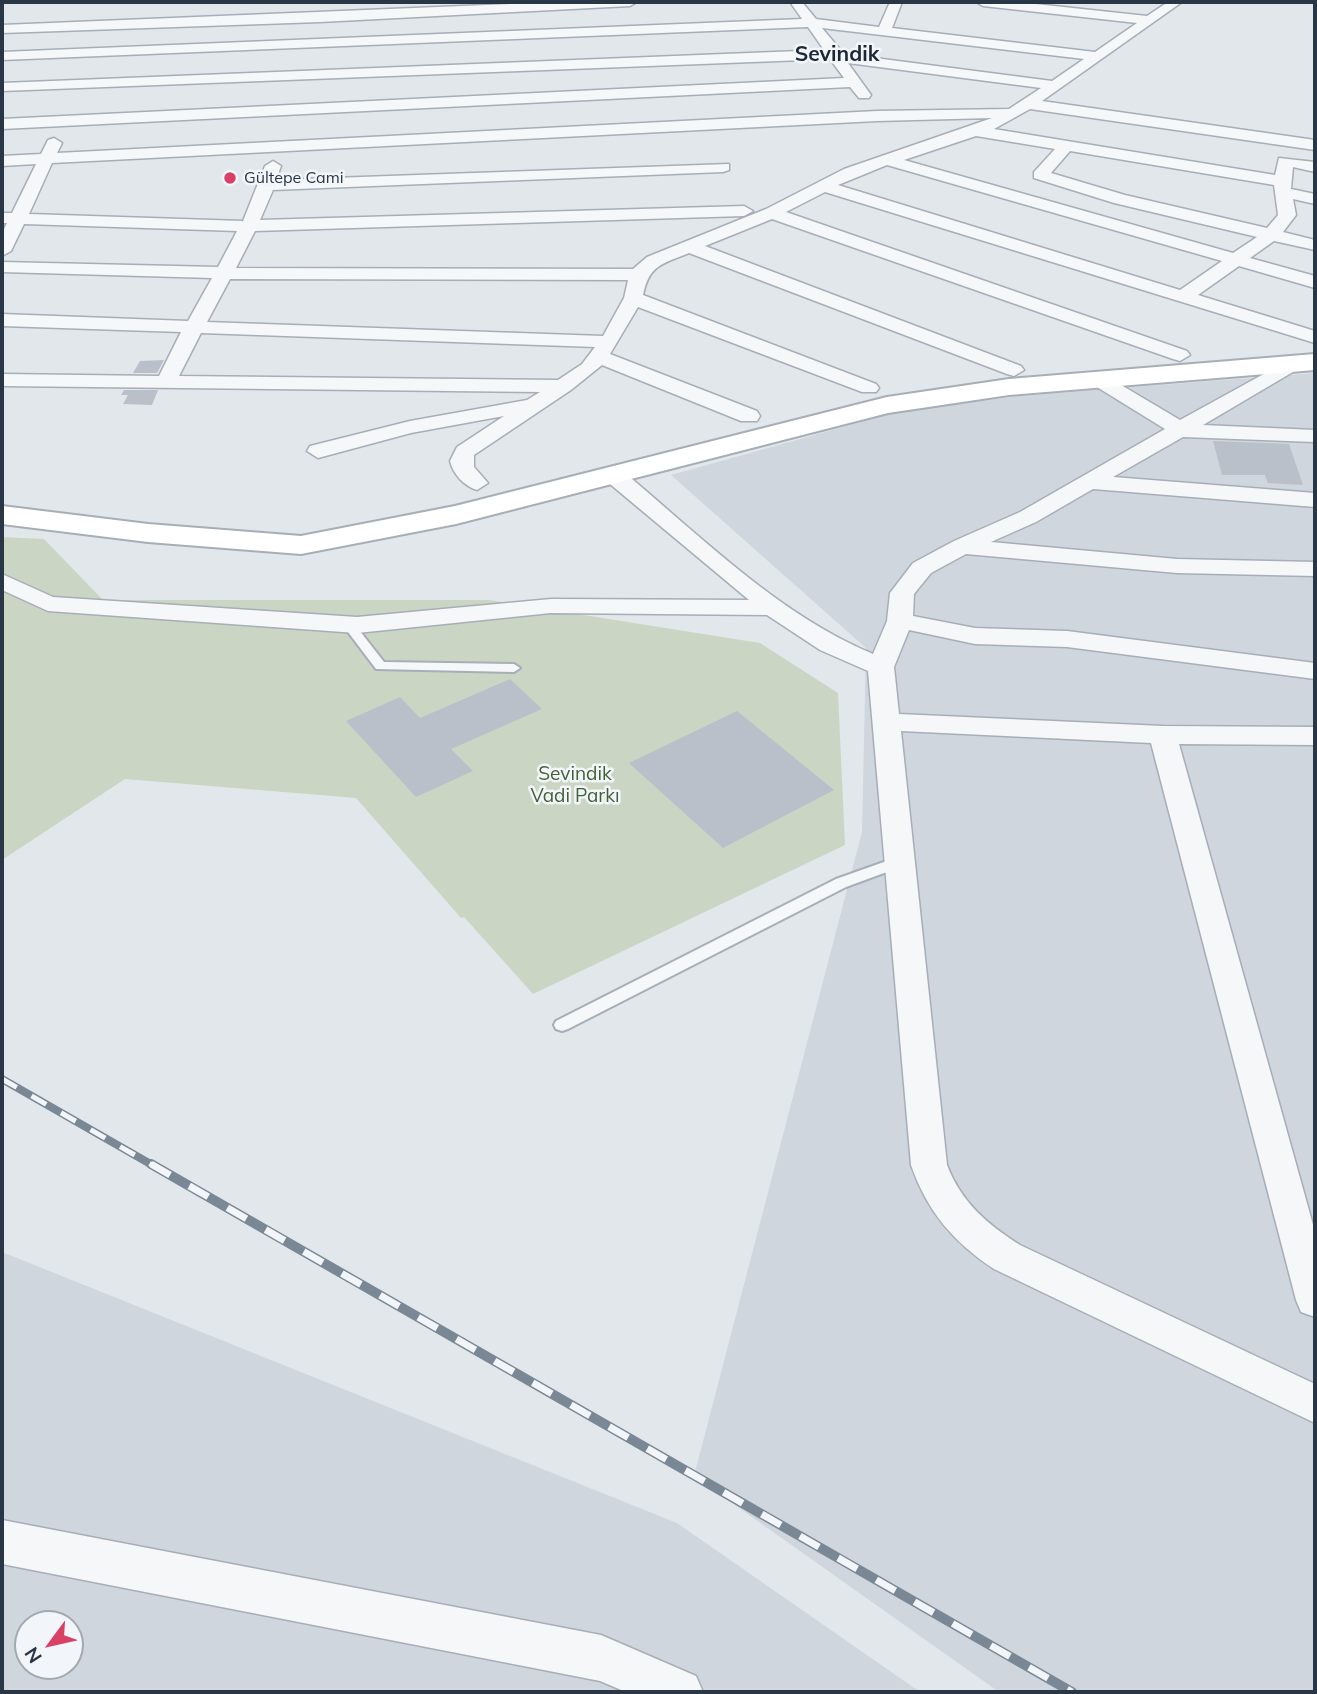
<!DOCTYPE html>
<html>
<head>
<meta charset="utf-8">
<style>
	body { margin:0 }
	#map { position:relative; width:1317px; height:1694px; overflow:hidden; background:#e2e7ec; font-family:Mulish,sans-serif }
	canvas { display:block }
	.frame { position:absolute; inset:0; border:4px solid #293645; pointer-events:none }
	.north { position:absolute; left:14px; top:1610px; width:70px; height:70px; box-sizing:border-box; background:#f2f5f9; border:2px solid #a2a9b1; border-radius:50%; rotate:237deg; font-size:19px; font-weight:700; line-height:28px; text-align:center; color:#293645 }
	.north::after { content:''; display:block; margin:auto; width:24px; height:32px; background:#d84066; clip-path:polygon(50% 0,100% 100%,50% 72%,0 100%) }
</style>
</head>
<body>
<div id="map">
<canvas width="1317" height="1694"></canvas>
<div class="frame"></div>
<div class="north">N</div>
</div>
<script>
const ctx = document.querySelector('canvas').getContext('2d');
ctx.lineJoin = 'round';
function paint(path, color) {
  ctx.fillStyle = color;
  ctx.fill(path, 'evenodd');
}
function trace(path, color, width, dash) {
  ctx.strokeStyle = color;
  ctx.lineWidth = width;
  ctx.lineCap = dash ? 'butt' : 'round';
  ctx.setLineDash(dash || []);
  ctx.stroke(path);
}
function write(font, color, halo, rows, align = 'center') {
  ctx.font = font + ' Mulish,sans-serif';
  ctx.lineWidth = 5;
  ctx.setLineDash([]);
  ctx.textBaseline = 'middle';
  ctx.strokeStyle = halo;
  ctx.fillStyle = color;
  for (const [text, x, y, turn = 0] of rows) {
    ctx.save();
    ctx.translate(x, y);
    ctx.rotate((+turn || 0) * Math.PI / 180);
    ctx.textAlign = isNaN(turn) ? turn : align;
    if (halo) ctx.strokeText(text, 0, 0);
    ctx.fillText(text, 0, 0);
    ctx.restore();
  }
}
const built = new Path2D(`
	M1315 373V1692H999L694 1476 862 832 866 648 671 475 897 412 1020 396Z
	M2 1252 677 1523 920 1692H2ZM28 1624H70V1666H28Z`);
const green = new Path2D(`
	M2 537 44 539 103 600H489L760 643 838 693 845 845 533 994 464 917 461 918 356 798 125 779 2 860Z`);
const building = new Path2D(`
	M164 360 157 373H133L140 361Z
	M124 390H158L152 405 123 404 128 395H121Z
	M1213 441 1289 444 1303 485 1268 483 1265 475H1222Z
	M510 679 542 709 451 749 473 771 416 797 346 721 400 697 420 718Z
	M737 711 834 790 723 848 629 763Z`);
const service = new Path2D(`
	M348 620 352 621 384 662 514 664 520 668 514 672 376 669 342 624Z
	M898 857 905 862 903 866 846 887 568 1029 562 1031 556 1029 554 1025 556 1021 836 879Z`);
const minor = new Path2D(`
	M559 2H637L630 6 320 22 2 33V25Z
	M790 2H802L816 19 879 27 890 2H902L892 28 1095 52 1137 23 983 6 976 2H1017L1147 16 1168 2H1182L1042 101 1315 140V150L1030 109 994 129 1275 175 1279 158 1315 162V172L1293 167 1291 189 1315 194V204L1293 199 1296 215 1283 232 1315 240V250L1274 241 1250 258 1315 276V288L1239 266 1198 295 1315 331V343L825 192 786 212 1187 351 1190 355 1180 361 1173 359 772 219 705 246 1021 366 1024 370 1014 376 1007 374 689 253C662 264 649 265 643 295L876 384 879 388 876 392H862L638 307 610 354 757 411 760 416 757 421H741L602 365 571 390 474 455V467L488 483 477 490C464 486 453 474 450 461L457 447 504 416 411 433 318 458 307 451 310 446 410 421 527 400 540 392 2 386V374L159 376 181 332 2 326V314L188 321 212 278 2 272V262L218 267 237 231 24 224 11 251 2 256V233L7 223H2V213H12L36 164 2 166V156L41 154 48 140 54 138 62 143 57 153 877 111 1009 109 1041 88 848 63 871 95 869 98H859L850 87 2 129V119L844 78 830 59 2 91V83L824 50 808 27 2 60V52L802 19ZM822 28 1084 59 1052 81 844 54ZM992 118 844 169 766 209 647 257 633 269 236 268 255 231 744 216 753 211 744 206 260 220 273 190 723 172 729 170V164L276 180 281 166 273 161 265 166 243 221 29 214 52 163 877 121ZM976 136 1055 149 1034 172V178L1114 203 1257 237 1233 253 904 160ZM1070 151 1274 185 1278 215 1267 228 1125 195 1051 173ZM887 165 1222 261 1180 290 838 185ZM230 279 628 280 624 298 603 336 207 322ZM201 333 595 347 582 364 558 380 179 376Z
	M1291 359 1301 365 1298 369 1203 425 1315 430V442L1183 437 1113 477 1315 493V507L1093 489 1036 522 991 542 1177 559 1315 562V576L1177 573 966 554 931 573 914 594 913 616 975 628 1067 631 1315 663V679L1067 647 975 644 909 630 894 667 899 714 1163 726 1315 727V745L1179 744 1315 1232V1317L1301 1312 1296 1300 1151 743 901 731 947 1165C961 1202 988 1225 1020 1245L1315 1384V1423L994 1269C953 1242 927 1211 911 1165L868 671 820 650 767 615 551 613 357 633 48 611 2 590V574L53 597 357 617 551 599 749 600 604 479 601 474 604 469H620C700 535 777 614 873 654L887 621 890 593 913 563 954 541 1020 512 1165 429 1092 384 1089 380 1092 376H1106L1180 420Z
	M2 1520 601 1635 696 1676 703 1692H626L600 1681 2 1564Z`);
const secondary = new Path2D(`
	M1315 354V370L1009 395 888 413 456 524 301 554 148 542 2 524V506L148 524 301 536 455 506 887 397 1009 379Z`);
const railFar1 = new Path2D(`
	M2 1079 154 1166`);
const rail = new Path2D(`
	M151 1164 1072 1692`);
const markers = [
	[230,178,7,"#d84066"]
];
const farPoinames = [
	["Gültepe Cami",244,178]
];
const parkNames = [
	["Sevindik",575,774],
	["Vadi Parkı",575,796]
];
const farDistrictnames = [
	["Sevindik",837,55]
];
paint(built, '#d0d6de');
paint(green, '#cad6c3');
paint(building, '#b9c0ca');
trace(service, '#a7aeb7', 4);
trace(minor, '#a7aeb7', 3);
trace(secondary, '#a7aeb7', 4);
paint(service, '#f5f7f9');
paint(minor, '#f5f7f9');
paint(secondary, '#fff');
trace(railFar1, '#7a8896', 8);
trace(rail, '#7a8896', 10);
trace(railFar1, '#f2f5f9', 5, [17]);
trace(rail, '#f2f5f9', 7, [22]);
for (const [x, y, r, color] of markers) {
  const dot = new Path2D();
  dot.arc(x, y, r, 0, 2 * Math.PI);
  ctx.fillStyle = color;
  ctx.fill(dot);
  trace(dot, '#f2f5f9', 2.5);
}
write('16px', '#293645', '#f2f5f9', farPoinames, 'left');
write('19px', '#426235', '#f2f5f9', parkNames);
write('bold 21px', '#1b2736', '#f2f5f9', farDistrictnames);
</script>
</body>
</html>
